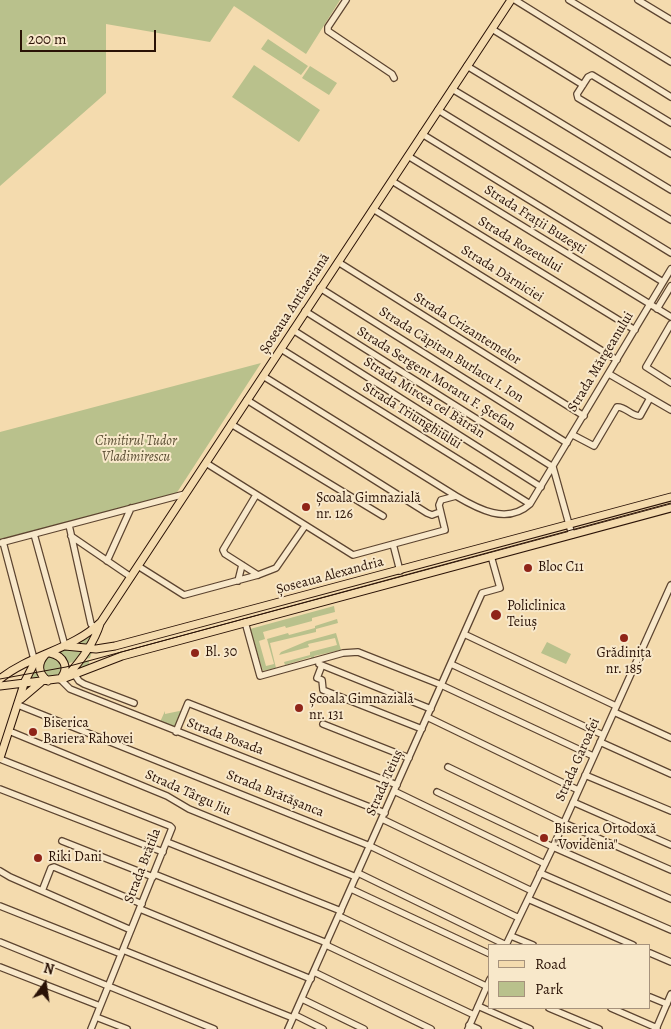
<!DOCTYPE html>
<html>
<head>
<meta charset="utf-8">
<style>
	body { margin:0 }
	#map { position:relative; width:671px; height:1029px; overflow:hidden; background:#f4dbae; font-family:Alegreya,serif }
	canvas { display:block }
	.legend { position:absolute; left:488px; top:944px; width:162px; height:65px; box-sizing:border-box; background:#f8e8ca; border:1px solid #a6927c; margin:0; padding:6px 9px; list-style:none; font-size:15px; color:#2a1206 }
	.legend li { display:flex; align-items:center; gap:10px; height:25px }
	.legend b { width:25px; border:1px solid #a6927c }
	.north { position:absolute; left:20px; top:959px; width:50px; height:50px; -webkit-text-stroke:4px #f8e8ca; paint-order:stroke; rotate:14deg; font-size:14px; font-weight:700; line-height:20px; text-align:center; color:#2a1206 }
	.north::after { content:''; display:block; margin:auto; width:18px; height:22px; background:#2a1206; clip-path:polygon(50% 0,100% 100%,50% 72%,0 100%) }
	.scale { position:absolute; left:20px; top:30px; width:136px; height:22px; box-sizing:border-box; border:2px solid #2a1206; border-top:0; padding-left:6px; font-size:15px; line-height:18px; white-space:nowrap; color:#2a1206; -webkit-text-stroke:4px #f8e8ca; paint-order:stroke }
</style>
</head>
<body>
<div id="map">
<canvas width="671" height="1029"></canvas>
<ul class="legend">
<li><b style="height:6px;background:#f4dbae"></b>Road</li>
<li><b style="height:14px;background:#b9c18c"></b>Park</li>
</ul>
<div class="north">N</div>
<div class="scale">200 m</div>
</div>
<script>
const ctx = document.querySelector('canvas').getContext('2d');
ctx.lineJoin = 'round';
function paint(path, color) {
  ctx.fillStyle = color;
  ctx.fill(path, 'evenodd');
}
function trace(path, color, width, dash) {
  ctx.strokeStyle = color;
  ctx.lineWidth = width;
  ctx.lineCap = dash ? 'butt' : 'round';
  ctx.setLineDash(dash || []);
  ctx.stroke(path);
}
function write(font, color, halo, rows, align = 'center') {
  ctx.font = font + ' Alegreya,serif';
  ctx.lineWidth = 4;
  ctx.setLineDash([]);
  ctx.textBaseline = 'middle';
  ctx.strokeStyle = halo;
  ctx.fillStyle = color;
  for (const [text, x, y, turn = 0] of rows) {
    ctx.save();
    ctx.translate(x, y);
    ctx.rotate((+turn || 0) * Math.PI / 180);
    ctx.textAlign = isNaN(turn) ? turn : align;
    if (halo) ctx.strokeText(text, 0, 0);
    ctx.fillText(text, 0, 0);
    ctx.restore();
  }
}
const green = new Path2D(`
	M0 0H340L306 54 234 6 210 42 106 24V93L0 186Z
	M268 39 308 66 301 75 261 49Z
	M254 65 320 110 299 142 232 97Z
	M310 66 337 83 329 95 302 78Z
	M261 363 176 494 0 539V432Z
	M334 606 335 612 312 618V621L286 628 285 626 263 632 265 639 259 641 266 666 274 664 267 639 288 633 289 635 315 628V626L337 619 338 623 316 629V632L270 643 276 668 263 671 250 629Z
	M98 631 90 658 65 664 66 667 89 660V669L24 683 28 674 40 672 39 669 29 672 34 662Z
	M336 633 341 650 314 656V660H312L311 657 285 665 284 662 310 655V652L337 645 335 638 308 644 309 647 279 655 281 652 307 641Z
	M547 642 571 654 566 664 541 653Z
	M184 710 176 728 160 722 165 711V714Z`);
const minor = new Path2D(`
	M346 0 328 27V31L392 74 394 78
	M515 0 671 97
	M569 0 671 62
	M638 0 671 20
	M492 29 583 85
	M467 66 671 190
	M452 89 671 220
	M438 110 671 253
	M671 123 592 75 588 77 577 94 578 98 671 154
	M422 134 663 282
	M408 156 671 317
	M392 181 635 330
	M373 209 617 360
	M338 262 584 416
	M320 288 567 443
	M657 309 671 286
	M305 311 553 467
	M671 324 646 367 671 383
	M293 330 541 487
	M281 349 530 504
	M609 374 671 410
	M263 376 456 496
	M247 400 427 513 432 515 440 512
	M231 424 383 516
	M573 435 594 446 617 407C625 406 631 416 640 416L650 398
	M206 463 353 555 445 530 439 505 441 500 456 496C478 509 507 525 530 504L671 269
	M553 467 572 535
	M256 495 223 550 225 554 258 575
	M69 525 91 624 95 628
	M34 534 65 646
	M71 536 131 577
	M3 542 34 659
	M0 543 185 494
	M393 544 400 571
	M107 561 131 508
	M138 566 184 595 258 575 276 568 305 526
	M238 581 242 565
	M245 622 260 676 343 653 358 652 439 684 593 756
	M464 634 616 706
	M319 664 431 709
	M451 664 603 735
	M322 665 317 678 322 680 323 690 422 729
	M75 675 79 681 84 684 134 703
	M60 679 70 689 385 813
	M18 705 370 846 519 918
	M614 712 671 738
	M427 717 578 790
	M323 724 409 758
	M9 731 167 796 189 809 356 877
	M176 732 188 703 397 785
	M600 742 671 774
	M0 759 170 826 172 828 91 1029
	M448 767 566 824 671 870
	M585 775 671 811
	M0 789 163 852
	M394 791 545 864
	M437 792 553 847 671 899
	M573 802 671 845
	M382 819 532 891
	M62 841 153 877
	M167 842 341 911
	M0 871 10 877 131 930
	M358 873 506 945
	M540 873 671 930
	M154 874 327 943
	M351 889 490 954
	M42 891 51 868 54 867 142 904
	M528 899 633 945
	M0 906 121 954
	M140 909 311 979
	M339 916 486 986
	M511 936 533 945
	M0 942 214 1029
	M326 945 474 1015
	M506 945 553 847 671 585
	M123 950 293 1018
	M650 953 671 962
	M0 967 100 1006
	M314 972 431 1029
	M650 997 667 1004
	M302 999 364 1029
	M478 1006 530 1029
	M549 1008 599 1029
	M611 1008 657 1028
	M295 1015 323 1029
	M96 1017 127 1029
	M469 1025 478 1029
	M288 1029 482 593 500 588 491 556
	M468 1029 490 979
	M656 1029 671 994`);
const major = new Path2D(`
	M65 646 96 649 115 646 671 497
	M50 653C64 656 70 668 60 679
	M45 655C37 664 38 674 48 681
	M66 677C79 663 94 643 100 624
	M0 679C31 654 72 650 101 622L511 0
	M0 686 65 678 122 656 671 508
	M21 699 41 682
	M0 758 25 681 37 658`);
const tram = new Path2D(`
	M0 679 66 667 671 503`);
const markers = [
	[306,507,5,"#8f2418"],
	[528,568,5,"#8f2418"],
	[496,615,6,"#8f2418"],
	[624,638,5,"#8f2418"],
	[195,653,5,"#8f2418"],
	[299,708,5,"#8f2418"],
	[33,732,5,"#8f2418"],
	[544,838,5,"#8f2418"],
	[38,858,5,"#8f2418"]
];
const streetNames = [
	["Strada Frații Buzești",535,220,32],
	["Strada Rozetului",520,245,31],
	["Strada Dărniciei",502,274,32],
	["Șoseaua Antiaeriană",295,304,-57],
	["Strada Crizantemelor",467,329,32],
	["Strada Căpitan Burlacu I. Ion",451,355,32],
	["Strada Mărgeanului",601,362,-59],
	["Strada Sergent Moraru F. Ștefan",436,379,32],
	["Strada Mircea cel Bătrân",424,398,32],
	["Strada Triunghiului",412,416,32],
	["Șoseaua Alexandria",330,576,-15],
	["Strada Posada",225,737,21],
	["Strada Garoafei",578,760,-66],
	["Strada Teiuș",385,783,-66],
	["Strada Târgu Jiu",188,793,24],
	["Strada Brătășanca",275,794,22],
	["Strada Brătila",143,866,-69]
];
const parkNames = [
	["Cimitirul Tudor",136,442],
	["Vladimirescu",136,458]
];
const poiNames = [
	["Școala Gimnazială",316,499],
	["nr. 126",316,515],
	["Bloc C11",538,568],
	["Policlinica",507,607],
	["Teiuș",507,623],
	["Bl. 30",205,653],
	["Grădinița",624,654,"center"],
	["nr. 185",624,670,"center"],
	["Școala Gimnazială",309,700],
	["nr. 131",309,716],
	["Biserica",43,724],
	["Bariera Rahovei",43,740],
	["Biserica Ortodoxă",554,830],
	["\"Vovidenia\"",554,846],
	["Riki Dani",48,858]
];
paint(green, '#b9c18c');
trace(minor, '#5c4430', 8);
trace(major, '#2a1206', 9);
trace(minor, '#f8e8ca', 5.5);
trace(major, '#f4dbae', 7);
trace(tram, '#2a1206', 1);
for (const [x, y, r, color] of markers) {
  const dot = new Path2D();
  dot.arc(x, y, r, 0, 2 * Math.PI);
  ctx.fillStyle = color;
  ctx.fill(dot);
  trace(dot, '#f8e8ca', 2);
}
write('14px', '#2a1206', '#f8e8ca', streetNames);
write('italic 14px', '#5c4f35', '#f8e8ca', parkNames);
write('14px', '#2a1206', '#f8e8ca', poiNames, 'left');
</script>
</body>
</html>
